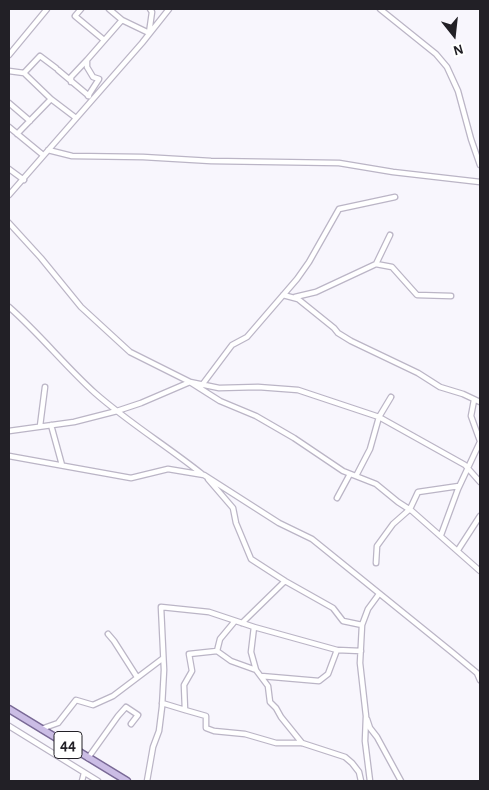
<!DOCTYPE html>
<html>
<head>
<meta charset="utf-8">
<style>
	body { margin:0 }
	#map { position:relative; width:489px; height:790px; overflow:hidden; background:#f8f6fd; font-family:"Alegreya Sans",sans-serif }
	canvas { display:block }
	.frame { position:absolute; inset:0; border:10px solid #222026; pointer-events:none }
	.north { position:absolute; left:429px; top:10px; width:50px; height:50px; -webkit-text-stroke:4px #fff; paint-order:stroke; rotate:164deg; font-size:14px; font-weight:700; line-height:20px; text-align:center; color:#222026 }
	.north::after { content:''; display:block; margin:auto; width:18px; height:22px; background:#222026; clip-path:polygon(50% 0,100% 100%,50% 72%,0 100%) }
</style>
</head>
<body>
<div id="map">
<canvas width="489" height="790"></canvas>
<div class="frame"></div>
<div class="north">N</div>
</div>
<script>
const ctx = document.querySelector('canvas').getContext('2d');
ctx.lineJoin = 'round';
function trace(path, color, width, dash) {
  ctx.strokeStyle = color;
  ctx.lineWidth = width;
  ctx.lineCap = dash ? 'butt' : 'round';
  ctx.setLineDash(dash || []);
  ctx.stroke(path);
}
function write(font, color, halo, rows, align = 'center') {
  ctx.font = font + ' "Alegreya Sans",sans-serif';
  ctx.lineWidth = 5;
  ctx.setLineDash([]);
  ctx.textBaseline = 'middle';
  ctx.strokeStyle = halo;
  ctx.fillStyle = color;
  for (const [text, x, y, turn = 0] of rows) {
    ctx.save();
    ctx.translate(x, y);
    ctx.rotate((+turn || 0) * Math.PI / 180);
    ctx.textAlign = isNaN(turn) ? turn : align;
    if (halo) ctx.strokeText(text, 0, 0);
    ctx.fillText(text, 0, 0);
    ctx.restore();
  }
}
const street = new Path2D(`
	M81 9 75 16 104 40
	M109 9 122 20
	M380 9 436 54 447 67 458 91 471 139 480 165
	M9 55 47 9
	M87 60 122 20 149 33 152 12 150 9
	M58 70 89 96
	M9 71 24 73
	M71 82V77L87 60V67L93 77 99 79 88 96
	M51 99 24 73 40 56 56 68
	M9 103 30 121
	M9 127 43 155
	M17 134 51 99 76 118
	M48 150 72 156 143 157 211 161 339 163 393 172 480 182
	M9 169 24 180
	M9 195 142 43 169 9
	M9 223 41 258 81 307 130 352 190 382 220 401 256 416 294 438 343 471 376 484 398 502 412 511 480 571
	M376 264 390 235
	M283 295 298 299 334 328 338 333 351 341 418 373 440 387 463 394 480 402
	M295 297 316 292 376 264 392 267 417 295 451 296
	M9 307C40 334 65 366 95 393 129 423 167 446 202 474
	M202 385 232 345 247 337 297 279 309 262 339 209 395 197
	M474 400 471 416 480 441
	M51 425 62 465
	M40 426 45 387
	M9 431 74 422 117 411 141 403 190 382 219 388 258 387 298 390 379 417 465 465 480 482
	M9 456 131 478 168 469 204 475 279 523 312 539 453 653 477 673 480 680
	M356 476 370 449 379 417 391 397
	M208 479 233 508 236 523 251 559 285 581 333 608 343 621 362 625
	M337 498 350 474
	M441 535 458 489 480 442
	M458 550 480 516
	M376 563 377 546 393 524 410 509 418 492 459 486
	M242 623 285 581
	M254 627 337 650 328 674 319 681 261 676
	M108 634 114 641 137 677
	M337 650 361 651
	M217 651 231 661 256 670
	M162 703 185 710 184 685 192 671 189 654 217 651 220 639 235 621
	M185 710 206 716V728L214 731 245 734 276 743H302L345 757 352 763 359 772 361 781
	M367 719 370 728 377 737 401 781
	M9 726 98 781
	M41 729 58 723 76 700 93 705 113 696 162 659
	M88 758 118 716 126 707 138 715 131 724
	M82 781 84 773
	M147 781 153 747 159 731 162 707 164 670 161 607 209 612 254 627 251 652 256 670 268 686 270 702 276 708 281 717 302 743
	M370 781 365 741 366 716 360 663 362 625 368 609 379 594`);
const primary = new Path2D(`
	M9 709 127 781`);
const shields = [
	[68,745,28]
];
const shieldNames = [
	["44",68,745]
];
trace(street, '#bbb5c6', 7);
trace(primary, '#796996', 9);
trace(street, '#fff', 4.5);
trace(primary, '#cbbde5', 6);
for (const [x, y, w] of shields) {
  const box = new Path2D();
  box.roundRect(x - w / 2, y - 13.5, w, 27, 4);
  ctx.fillStyle = '#fff';
  ctx.fill(box);
  trace(box, '#222026', 1);
}
write('bold 16px', '#222026', null, shieldNames);
</script>
</body>
</html>
